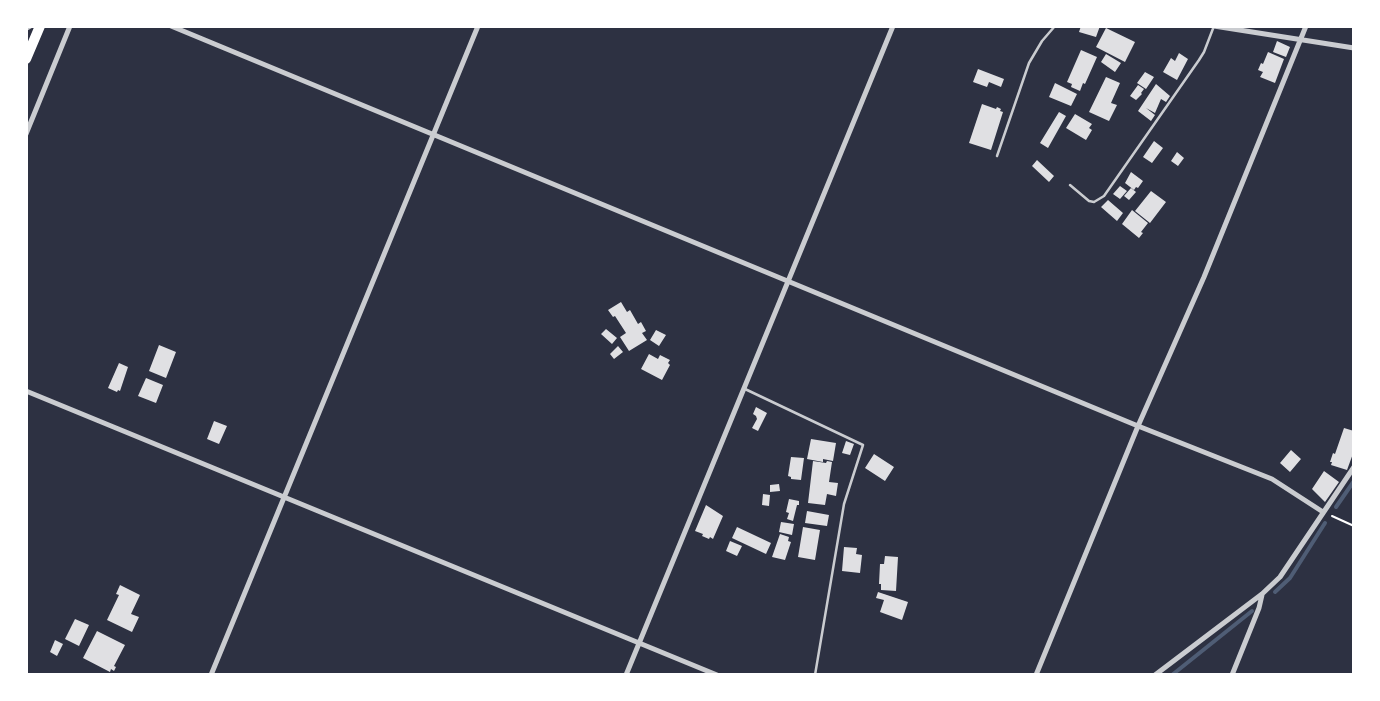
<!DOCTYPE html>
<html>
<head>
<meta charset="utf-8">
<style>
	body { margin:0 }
	#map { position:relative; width:1380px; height:701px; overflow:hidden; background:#2d3142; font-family:Spectral,serif }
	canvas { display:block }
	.frame { position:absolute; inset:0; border:28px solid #fff; pointer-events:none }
</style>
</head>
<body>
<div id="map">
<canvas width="1380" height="701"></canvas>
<div class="frame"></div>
</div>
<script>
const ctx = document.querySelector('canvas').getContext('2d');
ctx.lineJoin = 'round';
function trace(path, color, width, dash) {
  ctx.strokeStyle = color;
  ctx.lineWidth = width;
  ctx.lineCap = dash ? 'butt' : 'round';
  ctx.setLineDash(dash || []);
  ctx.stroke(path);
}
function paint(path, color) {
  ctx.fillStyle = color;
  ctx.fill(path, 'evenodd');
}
const stream = new Path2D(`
	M1336 507 1354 481
	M1275 592 1290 578 1325 523
	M1172 675 1252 611`);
const building = new Path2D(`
	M1081 26H1100L1096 37 1079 32Z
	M1106 28 1135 42 1125 62 1096 47Z
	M1277 41 1290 47 1286 57 1273 52Z
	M1081 50 1097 57 1085 84 1083 83 1080 91 1071 87 1072 84 1067 82Z
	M1268 52 1284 59 1275 83 1260 77 1263 72 1258 70 1261 63 1263 64Z
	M1179 53 1188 59 1177 80 1163 72 1171 58 1175 61Z
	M1106 54 1121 63 1115 72 1101 62Z
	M978 69 1004 79 1001 87 989 82 987 87 973 82Z
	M1145 72 1154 77 1146 89 1137 83Z
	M1106 77 1120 83 1111 103 1117 105 1109 121 1089 112Z
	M1055 83 1077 94 1071 106 1049 97Z
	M1156 84 1170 96 1166 102 1161 99 1155 113 1146 108 1155 115 1151 121 1138 111Z
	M1138 85 1144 89 1141 93 1142 94 1136 100 1130 96Z
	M982 104 996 109 997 107 1001 109 1000 111 1003 112 991 150 969 143Z
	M1059 112 1066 116 1048 148 1040 143Z
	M1075 114 1092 124 1089 128 1092 130 1086 140 1066 128Z
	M1154 141 1163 148 1152 163 1143 157Z
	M1177 152 1184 158 1178 166 1171 161Z
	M1037 160 1054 176 1049 182 1032 166Z
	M1131 172 1143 181 1138 188 1136 187 1134 190 1125 183Z
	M1120 186 1127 191 1120 199 1113 194Z
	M1131 188 1136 192 1129 200 1124 196Z
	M1151 191 1166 202 1150 223 1135 211Z
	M1108 200 1123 213 1117 221 1101 207Z
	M1132 210 1148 223 1141 232 1143 233 1139 238 1122 224Z
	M621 302 627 312 630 310 638 324 641 322 646 331 642 333 647 340 629 351 620 337 626 333 615 316 613 317 608 310Z
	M606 329 617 338 612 344 601 334Z
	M656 330 666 335 659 346 650 340Z
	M159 345 176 352 166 378 149 371Z
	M618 346 623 352 614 359 610 354Z
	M649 354 658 359 660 355 670 360 668 363 670 365 662 380 641 369Z
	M119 363 128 367 120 391 118 390 117 392 108 388Z
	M146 378 163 385 156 403 138 396Z
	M756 407 767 413 758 431 752 428 757 419 756 416 753 414Z
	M214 421 227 426 219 444 207 439Z
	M1344 428 1354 431V451L1347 470 1331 465 1332 462H1330L1333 453 1335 454Z
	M811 439 836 443 833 461 823 459V462L807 459Z
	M846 441 854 444 850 455 842 453Z
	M1291 450 1301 459 1290 472 1280 463Z
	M874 454 894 467 885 481 865 468Z
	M791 457 804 458 801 480 791 479V477L788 476Z
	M813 461 826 463 827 461 832 462 829 482 838 483 836 496 827 494 825 505 808 503Z
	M1324 471 1339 482 1325 502 1312 489Z
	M779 484 780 491 770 492V485Z
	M763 494 770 495 769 506 762 505Z
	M789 499 799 501V505H797L793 521 787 519 789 513 786 512Z
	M706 505 723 516 713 539 710 537 709 539 702 536 703 534 695 531Z
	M807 511 829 515 827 526 805 523Z
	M781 522 794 524 792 535 779 532Z
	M737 527 771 543 766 554 732 538Z
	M803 527 820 530 815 560 798 557Z
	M780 534 789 537 788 541 791 542 785 560 772 557Z
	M730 541 742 546 737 556 726 551Z
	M844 547 857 548 856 554 862 555 860 573 842 571Z
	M885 556 898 557 896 591 881 590V584H879L880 564H884Z
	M120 585 140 595 131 614 139 617 132 632 107 620 119 595 116 594Z
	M878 592 908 602 902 620 880 612 884 600 876 598Z
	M75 619 89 625 79 646 65 639Z
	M97 631 125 645 114 666 116 667 114 671 111 669 110 672 83 658Z
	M55 640 63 644 57 656 50 652Z`);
const path = new Path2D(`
	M1332 516 1354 526`);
const service = new Path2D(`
	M26 30 33 26
	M997 156 1029 63 1042 41 1055 26
	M1070 185 1089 201 1094 202 1104 196 1199 60 1204 52 1214 26
	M745 389 863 445 844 504 815 675`);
const minor = new Path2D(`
	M171 26 1138 426 1272 479 1323 512
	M1214 26 1354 48
	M26 134 70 26
	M26 391 717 675
	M211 675 478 26
	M626 675C717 459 803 242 893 26
	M1036 675 1138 426 1204 277 1306 26
	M1155 675 1262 594 1280 577 1354 467
	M1232 675 1259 608 1262 595`);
const motorway = new Path2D(`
	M26 59 40 26`);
trace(stream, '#4f5d75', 4);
paint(building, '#e0e0e3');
trace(path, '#fff', 2);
trace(service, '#caccd0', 2.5);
trace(minor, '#caccd0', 5);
trace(motorway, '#fff', 10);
</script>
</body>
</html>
